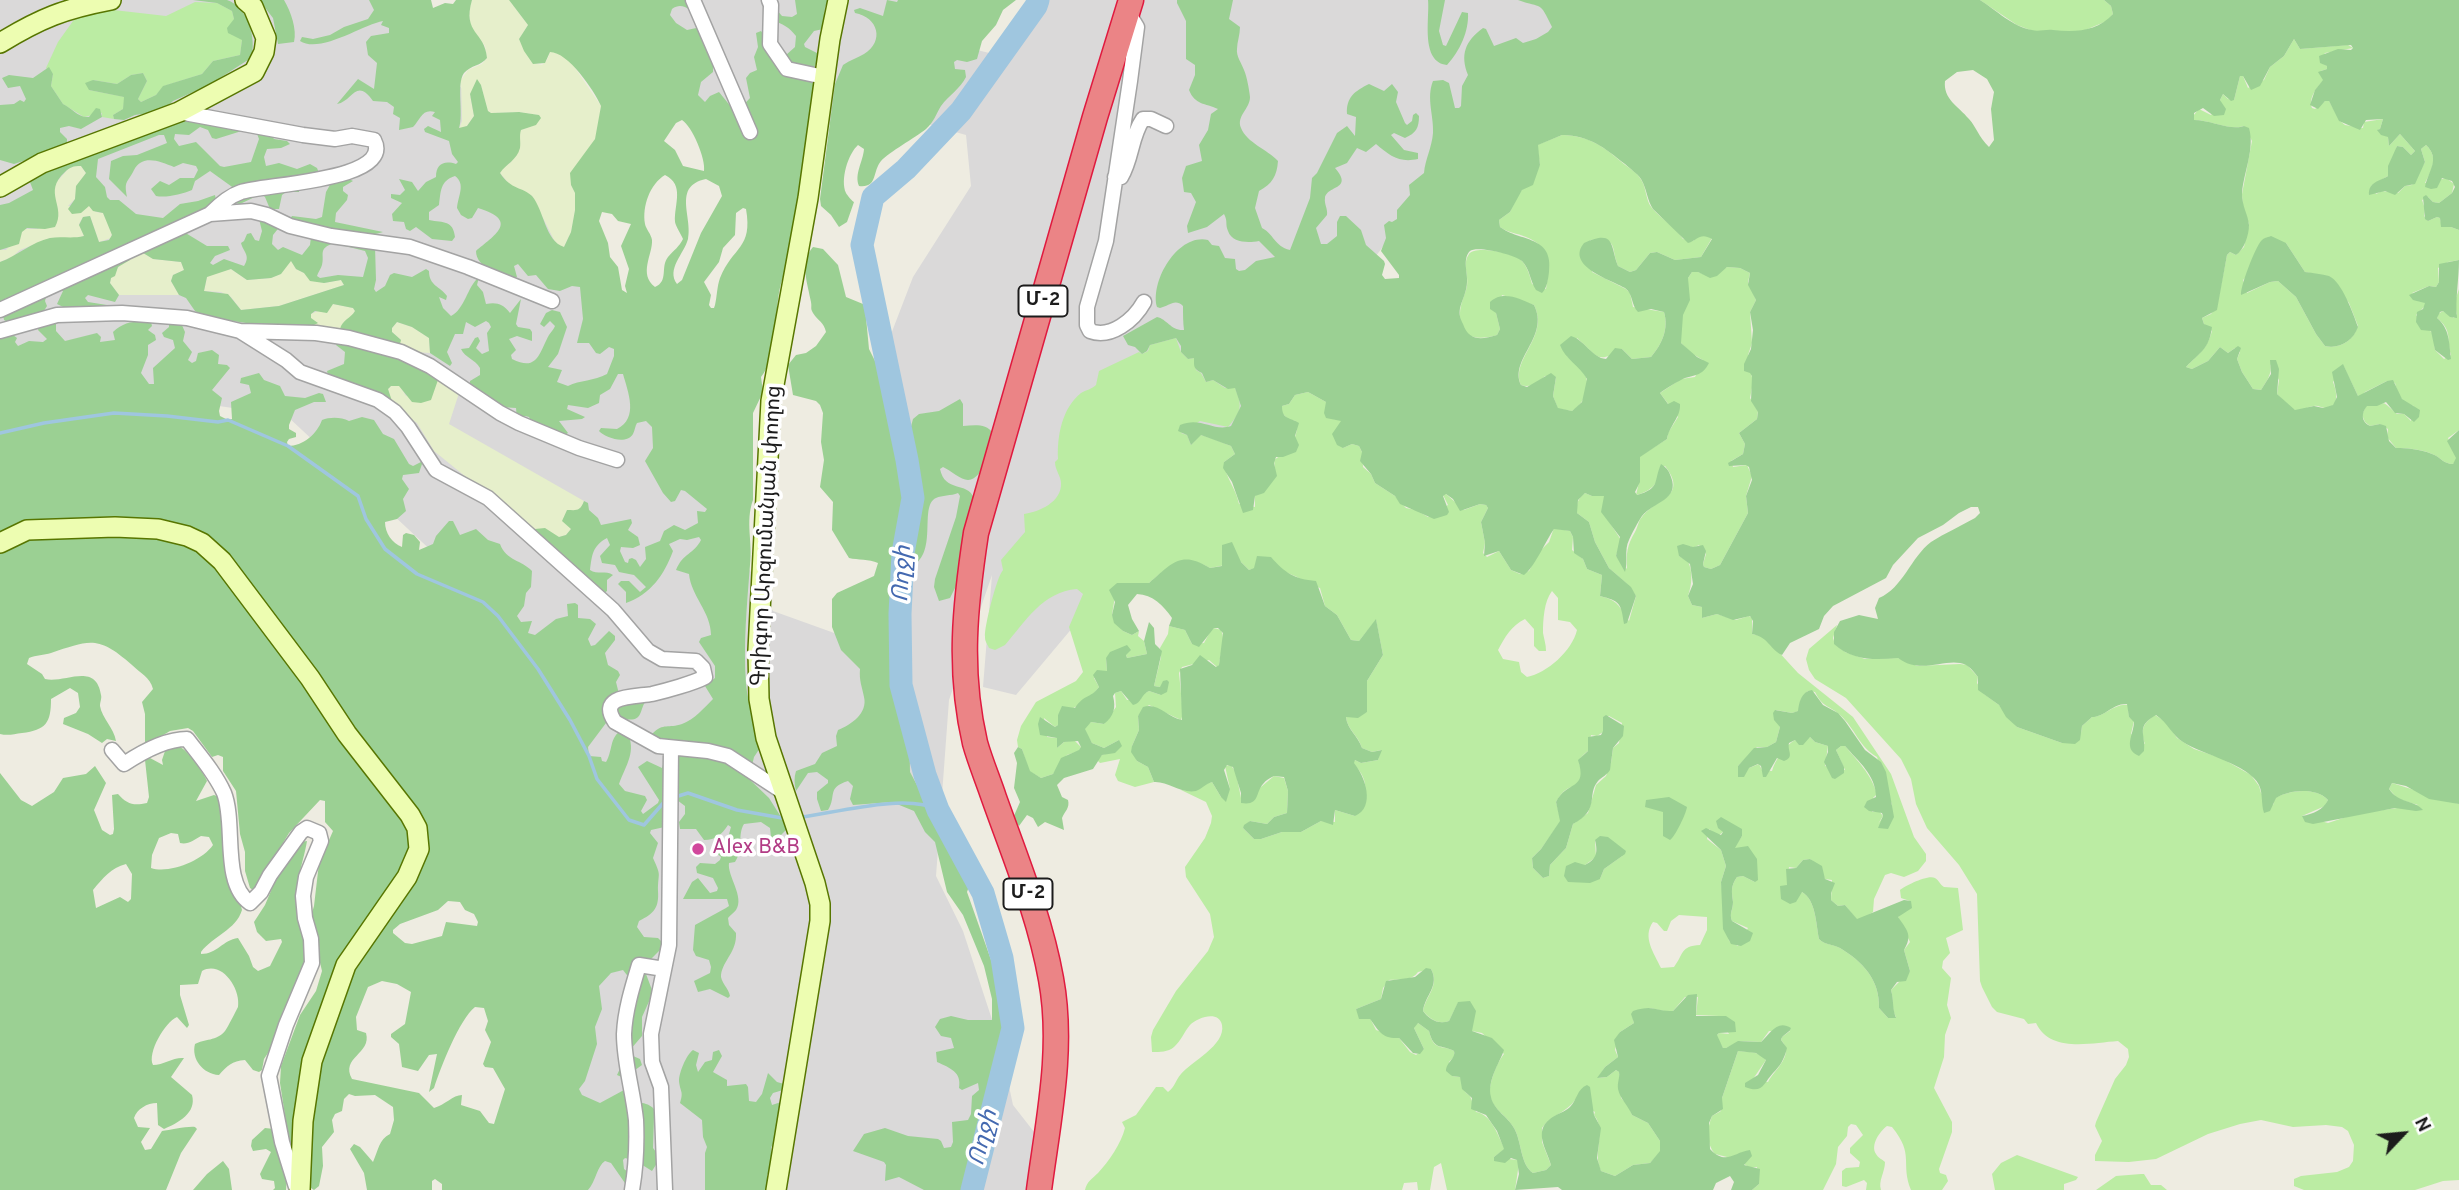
<!DOCTYPE html>
<html>
<head>
<meta charset="utf-8">
<style>
	body { margin:0 }
	#map { position:relative; width:2459px; height:1190px; overflow:hidden; background:#eeece1; font-family:Overpass,sans-serif }
	canvas { display:block }
	.north { position:absolute; left:2368px; top:1099px; width:70px; height:70px; -webkit-text-stroke:5px #fff; paint-order:stroke; rotate:64deg; font-size:19px; font-weight:700; line-height:28px; text-align:center; color:#1c1c1c }
	.north::after { content:''; display:block; margin:auto; width:24px; height:32px; background:#1c1c1c; clip-path:polygon(50% 0,100% 100%,50% 72%,0 100%) }
</style>
</head>
<body>
<div id="map">
<canvas width="2459" height="1190"></canvas>
<div class="north">N</div>
</div>
<script>
const ctx = document.querySelector('canvas').getContext('2d');
ctx.lineJoin = 'round';
function paint(path, color) {
  ctx.fillStyle = color;
  ctx.fill(path, 'evenodd');
}
function trace(path, color, width, dash) {
  ctx.strokeStyle = color;
  ctx.lineWidth = width;
  ctx.lineCap = dash ? 'butt' : 'round';
  ctx.setLineDash(dash || []);
  ctx.stroke(path);
}
function write(font, color, halo, rows, align = 'center') {
  ctx.font = font + ' Overpass,"Noto Sans Armenian",sans-serif';
  ctx.lineWidth = 7;
  ctx.setLineDash([]);
  ctx.textBaseline = 'middle';
  ctx.strokeStyle = halo;
  ctx.fillStyle = color;
  for (const [text, x, y, turn = 0] of rows) {
    ctx.save();
    ctx.translate(x, y);
    ctx.rotate((+turn || 0) * Math.PI / 180);
    ctx.textAlign = isNaN(turn) ? turn : align;
    if (halo) ctx.strokeText(text, 0, 0);
    ctx.fillText(text, 0, 0);
    ctx.restore();
  }
}
const residential = new Path2D(`
	M0 0H373L526 152 669 429 773 611 837 634 891 580 896 486 888 342 913 277 971 186 966 135 871 108 783 144 708 130 571 15 558 0H964L960 46 1002 56 1038 0H1737L1416 203 1298 359 1016 695 983 687 992 575 949 700 936 876 963 931 1000 1044 1013 1105 1045 1146 1043 1190H542L437 556 287 416 63 383 0 354Z`);
const farmland = new Path2D(`
	M472 0H509L528 25 519 39 533 63 542 65 547 60 550 52H558L571 62 601 106 597 135 571 185 575 193V210L571 232 564 247 559 246 554 240 532 196 510 185 500 173 502 169 511 162 520 141 519 133 521 130 532 126 539 115 519 112 491 113 488 111 481 85 470 94 474 116 467 126 459 129 462 121 461 80 468 70 482 64 487 58 485 46 473 31 470 23 469 10Z
	M74 166H81L86 173 77 186 75 199 68 206H89L96 212 103 213 112 232 111 238 99 242 90 216 83 217 79 224 84 236 74 239 50 238 20 250 12 257 0 262V250H6L24 229H38L58 210 54 196V185L68 169Z
	M140 251 153 259 181 262 184 270 173 275 171 281 179 295H119L110 283 111 278 127 255Z
	M291 260 296 269 324 283 341 280 344 285 279 306 241 310 231 297 221 292 204 291 207 277 213 273 231 269 247 280 271 278 280 274Z
	M333 304 353 308 355 311 343 331 310 327 311 314Z
	M397 322 412 327 429 338 430 353 416 352 395 345 401 340 392 332V328Z
	M436 375 460 390 449 424 584 501 581 508 574 512 568 525 571 529 566 535 559 537 535 533 434 451 417 423 390 405 388 389 391 386H400L406 396Z`);
const grass = new Path2D(`
	M1980 0H2104L2111 6 2113 14 2107 21 2083 31H2033L2017 25Z
	M195 2 217 3 232 11 234 19 232 35 240 37 242 40 240 55 213 61 202 74 164 86 156 95 141 102 138 99 147 81 143 73 131 75 117 84 93 80 89 90 125 97 123 109 113 115 114 119 102 117V113L84 117 63 104 51 86 53 74 46 68 58 42 78 14 105 9 166 16Z
	M2294 39 2300 49 2348 45 2353 48 2325 53 2320 62 2327 66V69L2321 71 2324 80C2317 87 2308 98 2312 108L2315 109 2325 101H2329L2340 121 2345 125 2363 128 2364 122 2383 119 2380 129 2378 130 2388 136 2389 146 2400 134 2415 151 2411 155 2403 147 2397 146 2388 176 2371 186 2376 194 2382 191 2398 193 2405 186 2412 185 2425 162 2421 149 2426 145C2439 157 2432 170 2425 183L2446 178 2454 184 2452 193 2439 203 2433 202 2428 197 2422 200 2425 209 2424 216 2428 221 2437 217 2440 218 2442 227H2451L2459 230V260L2448 262 2438 268 2439 282 2436 287 2429 286 2412 293 2425 303V306L2416 315 2433 334 2435 350 2444 359 2451 355C2446 338 2453 331 2437 318L2438 314 2443 311 2454 318 2457 314 2454 304 2459 289V430L2448 438 2457 459 2453 464C2443 464 2441 457 2432 454 2421 449 2407 448 2396 448L2387 437 2388 429 2380 424 2370 426 2365 422 2362 415 2366 406C2389 404 2379 398 2397 414H2404L2411 421 2414 406C2402 404 2398 395 2395 383L2387 381 2365 392 2361 397 2358 396 2344 367 2333 382C2337 392 2340 408 2325 408 2321 408 2318 405 2314 406 2307 406 2301 414 2293 409 2288 407 2282 399 2277 394L2279 380 2270 364C2273 373 2266 382 2261 390L2253 389 2242 372 2237 359 2240 352 2235 348 2228 353 2220 347 2208 361 2192 369 2186 367C2199 353 2206 351 2212 331L2204 324 2202 318 2211 314 2217 306 2227 255 2230 252 2236 255 2244 247 2249 224 2243 208 2242 194 2252 141 2244 126C2230 131 2211 120 2194 120L2193 116 2199 109 2211 115 2221 104 2220 100 2223 94 2228 99 2234 100 2240 76H2243L2248 88 2264 80 2270 67 2284 56ZM2286 243 2305 272 2330 277 2349 303 2358 326C2353 341 2340 349 2325 346L2316 334 2296 297 2278 281 2270 282 2247 293 2243 280Z
	M1562 135C1590 136 1603 146 1624 164 1629 168 1636 172 1640 178 1647 187 1645 200 1652 208 1661 219 1676 227 1683 239L1693 241 1697 236 1705 235 1712 238 1701 257 1675 260 1657 252 1650 253 1636 270 1630 272 1618 266C1610 245 1619 238 1590 240L1592 272 1626 289 1630 293 1633 307 1664 312C1669 329 1662 344 1651 357L1632 359 1622 349C1596 365 1598 356 1577 338L1567 356C1572 361 1579 366 1583 372 1593 385 1584 404 1572 411L1558 409 1553 396 1556 377 1545 376C1539 383 1530 388 1521 385 1510 359 1550 337 1534 305L1502 295 1496 313 1500 329 1497 335C1478 341 1459 339 1460 313 1460 304 1465 295 1467 286 1469 276 1462 264 1469 254 1475 245 1512 253 1520 259 1527 265 1530 276 1532 284L1546 289C1550 266 1552 247 1526 237 1517 233 1508 233 1500 227L1499 220 1510 212 1518 195 1540 165 1537 145Z
	M1727 267 1740 268 1750 273 1748 282 1756 300 1750 312 1752 343 1748 355 1753 383 1750 398 1758 411 1757 419 1739 433 1745 444 1743 454 1731 461 1733 467 1747 465 1752 476 1746 496 1748 513 1720 565 1711 569 1704 567 1703 564 1706 554 1699 545 1693 548 1690 546 1679 556 1688 561C1693 573 1692 584 1688 596L1692 605 1702 607V618L1717 614 1736 620 1749 616 1752 618V634L1765 637 1798 673 1853 717 1891 774 1914 837 1926 854V861L1918 871 1904 877 1891 873 1885 875 1874 899 1873 912 1864 918 1857 920 1845 905 1838 906 1831 900 1832 880 1825 879 1819 866 1810 859 1803 860 1796 868 1789 867 1787 885 1799 893 1802 892C1816 900 1816 924 1819 939 1825 945 1833 944 1840 948 1863 962 1880 980 1879 1008L1888 1018 1896 1017C1891 1008 1894 1000 1891 990L1910 971 1904 950 1910 942 1898 917 1910 901 1901 898 1900 890C1905 886 1928 874 1935 878 1939 880 1940 885 1944 887L1958 888 1963 930 1946 938 1950 953 1943 961 1942 968 1951 978 1947 1005 1951 1018 1945 1035 1944 1057 1934 1088 1952 1122V1132L1939 1169 1940 1173 1946 1175 1948 1181 1942 1190H1911C1900 1163 1915 1155 1892 1127L1887 1126C1880 1131 1870 1145 1876 1154 1878 1158 1882 1159 1885 1162 1885 1172 1878 1181 1881 1190H1866L1867 1183 1864 1180 1846 1187 1842 1186V1171L1846 1168 1859 1167 1860 1162 1850 1153V1148L1863 1135 1856 1125 1851 1124 1848 1127 1847 1136 1838 1147 1836 1164 1823 1190H1752L1759 1184 1757 1167 1750 1168 1744 1164 1743 1152 1731 1158 1715 1154C1706 1144 1707 1128 1712 1116L1721 1111 1722 1098 1738 1051C1748 1052 1760 1051 1766 1060L1753 1079 1768 1082C1775 1069 1795 1055 1781 1040L1782 1037 1790 1031H1769L1761 1042 1741 1041 1726 1048H1723L1716 1036 1719 1033 1729 1034 1719 1016 1696 1015 1698 997H1685L1673 1011C1652 1013 1657 1002 1632 1014L1634 1023 1620 1032 1615 1050 1618 1057 1605 1067 1598 1078 1607 1077 1616 1070 1619 1072 1621 1098 1628 1105 1632 1115 1648 1123 1660 1141 1661 1151 1650 1163 1633 1165 1615 1176 1601 1171C1592 1153 1607 1131 1594 1115L1595 1112 1575 1100C1566 1113 1551 1115 1542 1128V1142L1551 1165 1546 1170 1533 1173C1520 1164 1522 1142 1514 1128 1508 1117 1492 1108 1490 1096 1488 1085 1497 1062 1504 1054L1482 1033 1472 1031V1027L1458 1003 1449 1021C1438 1025 1430 1019 1423 1011 1426 995 1440 986 1431 969L1418 972C1412 981 1399 979 1389 980L1383 988 1381 999 1356 1009 1362 1019 1370 1018 1376 1030 1399 1038 1410 1052 1416 1055 1424 1049 1414 1028 1415 1024 1418 1023 1429 1031C1434 1052 1441 1044 1454 1051V1057L1449 1062 1452 1076 1460 1077C1464 1085 1461 1090 1470 1096L1476 1112C1492 1114 1498 1137 1505 1149L1494 1157 1517 1160 1519 1163 1515 1190H1447L1441 1163 1434 1167 1430 1190H1418L1417 1182 1404 1183 1402 1190H1085C1087 1181 1092 1179 1098 1173 1109 1161 1121 1144 1125 1128L1122 1122 1136 1115 1156 1087H1163L1168 1092C1175 1087 1175 1081 1181 1074 1191 1062 1226 1045 1222 1025 1219 1010 1198 1017 1190 1025 1184 1032 1181 1041 1174 1047 1168 1052 1160 1052 1152 1052L1151 1037 1153 1030 1176 991 1208 951 1214 937 1210 914 1186 877 1185 867 1205 838 1211 823 1212 816 1206 802 1181 790 1195 791 1205 784 1212 782 1221 797 1230 789 1225 766 1231 765 1236 773 1242 803 1274 776 1284 778 1288 791 1287 813 1274 817 1267 824 1250 821 1243 828 1254 839H1261L1282 832H1301L1321 821 1335 822V810L1355 816C1366 795 1372 783 1353 763L1355 760 1361 763 1378 760 1381 750 1372 752 1362 748C1358 735 1347 729 1346 717L1367 712V681L1383 655 1376 620 1359 641 1351 640 1337 615 1325 606 1320 588C1297 579 1275 560 1249 570L1241 562 1210 568C1185 553 1168 566 1149 583H1117L1112 615 1123 631 1132 635 1139 631 1138 636 1144 641 1147 654 1127 658 1126 655 1106 658 1107 671 1094 678 1099 687C1089 701 1073 709 1058 715V725L1055 727 1044 718 1047 737 1057 738V748L1064 742 1074 740 1081 747 1079 751 1067 755 1053 774 1041 778 1029 771 1022 749 1018 747 1017 740 1021 726 1036 702 1076 681 1083 672 1069 627 1083 594 1077 589C1042 592 1026 621 1005 645L995 650 989 648C987 643 985 642 985 637 984 627 997 576 1003 570L1001 560 1025 532 1024 514C1039 512 1062 502 1061 483 1061 476 1055 470 1055 462L1058 459C1057 436 1062 408 1081 393 1086 390 1092 389 1096 385L1099 371 1139 352 1142 354 1148 351 1150 345 1176 338 1181 352 1188 359 1194 358 1196 370 1201 373 1206 382 1213 380 1225 388H1235C1243 407 1241 412 1228 427L1200 421 1181 433 1187 435 1191 445 1200 435C1204 435 1226 444 1231 446L1235 454 1224 462C1225 477 1236 488 1239 504L1255 507V496C1271 483 1277 482 1274 460 1288 451 1300 438 1296 421L1289 420 1282 413V406L1289 404 1295 395 1308 392 1326 402 1333 419 1341 420 1343 448 1352 444 1359 446 1362 452 1363 467 1371 474 1375 483 1395 496 1406 508 1416 510 1428 517 1448 505 1443 495 1446 494 1464 510 1480 504 1486 505 1488 508 1481 522 1485 543 1483 553 1487 557 1499 551 1511 570 1520 574 1529 571 1539 552 1549 542 1554 528 1570 531 1573 537 1572 550 1583 559 1587 569 1602 575 1600 596C1619 601 1618 605 1629 621L1636 596 1626 583 1609 568 1595 542 1589 522 1577 513C1576 504 1578 498 1585 493L1592 496H1604L1606 517 1621 540 1616 556 1627 569C1626 554 1627 545 1635 532 1638 527 1638 521 1642 517 1656 498 1689 497 1665 466L1659 470C1660 484 1649 492 1636 495L1640 478V456L1667 439 1668 433 1678 417 1660 393 1681 379 1695 377 1703 360 1691 353 1681 343 1680 329 1688 278 1692 272H1698L1711 277ZM1552 591 1558 598V620L1570 622 1577 630C1572 651 1547 673 1527 677L1521 672 1519 662 1503 659 1498 650C1505 637 1511 626 1525 619L1534 629V646L1539 651H1546C1546 644 1544 639 1543 633 1543 620 1544 601 1552 591ZM1808 691 1815 692C1823 708 1829 705 1840 715 1855 728 1859 747 1877 757L1892 805 1878 824 1883 816 1879 811 1872 812 1873 798 1877 794C1870 772 1859 763 1845 746H1841L1836 750 1845 770 1825 766 1828 746 1815 742 1810 737 1798 742 1795 740C1785 746 1775 760 1772 771L1762 770 1759 764 1749 768 1738 766 1757 747H1767L1776 742 1780 727 1776 710 1792 713 1799 711 1801 699ZM1609 716 1622 723 1619 743 1613 748 1611 763 1606 776 1596 785 1588 813 1573 824 1566 848 1550 865 1549 876 1543 878 1533 868 1532 858 1541 849 1561 821 1556 802C1559 797 1562 792 1567 789 1572 786 1578 786 1581 780 1588 766 1569 765 1588 751L1591 735 1597 736 1603 732V717ZM1709 829 1718 836 1723 832 1742 836 1734 848 1738 849 1755 882 1743 876 1737 877C1730 887 1732 892 1733 902 1733 910 1729 913 1732 921L1748 928 1738 946 1729 941 1721 882 1726 866 1721 850 1707 839ZM1595 840 1622 856 1604 869 1600 879 1585 865 1596 857ZM1679 915 1707 917V930L1700 945C1680 946 1684 954 1674 967L1661 968C1654 953 1642 937 1653 922L1657 923 1664 931H1667L1671 921Z
	M1837 625 1833 638 1835 644 1845 652 1865 659 1898 658 1917 666 1960 664 1967 665 1978 677 1977 683 1984 694 1999 705 2017 727 2062 743 2081 733 2082 726 2092 717C2105 717 2114 703 2128 705L2129 717 2134 721 2131 734 2145 744C2140 730 2143 723 2155 715L2166 722 2177 738 2194 749 2221 758 2251 775 2259 786 2261 793 2273 805 2275 798C2290 790 2316 787 2328 800L2325 806 2302 816 2328 823 2355 814 2418 805 2398 799 2389 789 2392 783 2459 804V1180L2443 1181 2415 1190H2304L2294 1186V1179L2301 1176 2337 1172 2349 1167 2353 1161 2354 1145 2348 1131 2342 1127 2326 1125 2293 1127 2261 1120 2240 1124 2208 1134 2156 1159 2129 1162 2095 1161V1155L2102 1141 2095 1126 2096 1122 2115 1079 2126 1065 2129 1057 2128 1049 2118 1041C2090 1043 2050 1053 2036 1023L2028 1024 2024 1019 1997 1012 1992 1007 1982 987 1980 981 1977 894 1959 865 1927 828 1916 804 1911 779 1901 759 1846 698 1815 679 1809 670 1806 659 1809 649Z
	M1169 626 1185 630 1192 644 1204 643 1211 630 1214 628 1221 630C1226 640 1220 654 1219 665L1217 667 1209 660 1182 667 1179 673 1183 714 1181 720 1149 705 1138 716 1139 730 1132 746 1137 761 1148 767 1154 782 1135 787 1118 781 1115 775 1120 759 1100 763 1097 760 1102 755 1108 753 1119 740 1104 748 1092 743 1085 732V726L1091 722 1104 724 1116 707 1115 693 1121 691 1127 700H1140L1143 694 1149 691 1161 695 1160 687 1154 686 1161 657 1160 648 1168 634Z
	M2017 1155 2078 1177 2076 1180 2064 1184V1190H1995L1992 1174 2001 1163Z
	M2141 1174H2144L2151 1185H2161L2167 1190H2096L2116 1176Z`);
const forest = new Path2D(`
	M193 0C203 0 218 0 227 0 248 7 257 39 251 58L209 85 173 101 167 107 156 112 135 115 124 120 114 119 113 115 123 109 124 97 89 90 85 83 93 80 117 84 131 75 143 73 147 81 138 99 141 102 156 95 163 86 202 74 213 61 240 55 242 40 228 33 227 28 234 19 232 11 217 3Z
	M259 0H284C291 12 297 29 294 42L278 44 273 18Z
	M369 0H431L433 8 445 3 453 4 456 0H472C462 34 485 31 487 58 481 66 471 65 464 73 456 84 464 114 459 128L467 126 474 116 470 94 477 79 481 85 488 111 491 113 519 112 539 115 541 118 536 125 521 130C519 136 521 142 520 148 517 160 506 164 500 173 511 190 523 187 532 196 544 210 545 241 564 247L571 232 575 210V193L571 185 570 173 595 139 601 106C594 90 568 52 550 52L545 63 533 64 524 51 519 39 528 25 509 0H692L690 10C684 6 679 4 672 9L670 15 676 23 687 30 701 27 713 62V72L701 82 698 95 705 102 710 96 719 92 736 113 750 98 746 78 750 73 757 70 754 57 758 47 756 33 761 31 778 54 786 55 795 47 796 36C789 27 783 24 772 20L775 8 782 16 792 17 797 14 795 0H829L825 7 823 29 814 31 804 44 805 47 819 54 820 61 815 65 818 77 811 171 801 175 800 178 802 181 789 274 783 277C773 303 779 356 761 377L763 392 753 413V500C745 522 753 542 750 565 747 604 743 645 746 684 748 705 756 727 760 748L754 757 751 770 746 776 769 798 788 828 780 836 774 839 771 837 770 828 761 822 744 824C737 835 744 849 735 862L729 863C727 876 745 897 736 910 734 913 730 915 728 918L729 925 736 933C737 952 723 960 721 975 720 981 729 989 730 996L728 998 710 989 698 992 694 981 710 973 711 967 709 960 696 956 693 950 695 925 726 908 729 906 727 899H683L692 882 698 878 710 893 717 891 718 888 713 878 697 873 696 867 700 863 715 864 720 860 721 857 713 850 727 841 731 827 728 825C722 834 716 840 704 840L696 829H680L679 822 685 814V806L677 800 663 808V815L669 826 651 830 650 833 658 843 653 858C662 878 658 871 658 891 659 907 655 913 639 921L637 927 644 937 658 938 663 943 661 949 646 964V974L652 990 651 997 642 1017V1036L630 1050 633 1056 640 1059 642 1065 624 1078 617 1075 623 1062 630 979 623 970 611 973 599 986 602 1009 595 1027 597 1044 585 1081 579 1089 582 1095 600 1103 624 1090 629 1101C641 1103 653 1102 657 1115L654 1117 653 1148 659 1156V1160L652 1171 636 1161 625 1158 623 1160 624 1169 632 1175 627 1186 611 1163 605 1161C597 1166 596 1181 588 1190H442V1184L435 1179 432 1181V1190H367L364 1173 350 1149 354 1144 360 1147 373 1162C378 1151 379 1139 390 1134L394 1120 393 1107 375 1095 355 1096 349 1094 344 1099 342 1111 335 1114 332 1120 334 1132 322 1147 323 1166 319 1186 314 1190 308 1186 297 1129 287 1176 286 1190H273L275 1188 274 1181 262 1179 260 1174 271 1152 266 1149 253 1151 251 1146 252 1140 265 1128 274 1129 287 1138 288 1135 280 1083 281 1066 300 1015 316 991 322 971 318 954 307 961 283 1011 276 1041 264 1059 262 1070 259 1072 253 1070 245 1060C232 1061 227 1066 219 1075 203 1074 191 1059 195 1044 204 1039 217 1041 225 1031 227 1029 237 1009 238 1007 241 989 222 960 202 971L198 984 180 985V995L189 1025 187 1028 177 1017C165 1022 147 1053 153 1065 164 1065 173 1057 184 1058L171 1077 192 1095C197 1113 178 1123 164 1129L158 1125 157 1103C147 1103 137 1109 134 1118L138 1127 150 1128 141 1142 145 1150 151 1149 162 1131C170 1130 188 1126 195 1127L197 1129 181 1153 166 1190H0V773L21 800 32 806 54 792 63 778 86 774 95 766 106 783 94 810 102 830 110 835 113 834 114 829 112 795 118 794C127 804 133 806 147 803L149 797 145 760 150 758 163 765 162 760 165 751C167 750 174 746 176 746 185 745 204 773 207 781L196 801 214 795 219 797 233 875 242 910C236 930 213 936 201 952V954C217 954 223 940 238 938L249 956 253 967 258 971 270 966 282 942 281 939 266 941 257 932 254 922 265 905 279 872 301 842 307 841C303 865 292 888 300 913L311 916 314 906 319 863 333 831 325 822V801L320 800 289 833 257 886 253 890 250 888 245 871V852L240 834 236 791 223 771V757L218 755 212 757 193 731 188 728 170 731 145 746V714L142 702 153 689C150 677 140 673 132 665 98 635 90 640 51 653 44 655 36 655 29 658L27 664 42 674 45 679C64 684 96 661 101 695 102 698 100 702 100 706 102 718 114 728 116 741L107 739 102 743 88 734 63 724 64 718 76 713 80 707 78 693 70 688 51 699C51 723 46 730 22 733 14 734 8 736 0 734V334L13 335 17 338 15 342 18 346 29 341 43 342 47 339 38 330 39 325 56 322V331L65 341 97 333 101 337 100 342 115 340 113 332C125 321 135 321 151 322L152 326 148 330 155 335 156 340 148 345V355L141 373 149 384H154L153 368 175 348 173 340 164 337 162 333 169 327V322L181 323 185 332 183 341 192 352 188 360 192 363 196 361 198 353 212 350 219 355 218 364 227 365 230 368 212 390 222 398 219 411 220 416 228 420 232 419 231 402 251 393 249 385 240 383 241 378 259 373 264 380 280 386 285 396 305 398 319 393 323 394 326 402H314L295 410 289 425V429L296 433V437L289 439 287 442 288 446C303 446 317 434 322 420 330 417 341 417 349 421L362 417 374 420 383 434 394 439 409 464 413 466 423 461 419 473 403 475 402 479 409 489 403 499 406 511 397 519 385 522C385 533 392 543 402 547L403 535 406 533 414 535 420 542 419 550 433 544 436 536 449 521H453L460 535 476 529 488 540 500 544C506 561 522 560 532 571L531 587 526 593 524 606 517 616 521 622 532 621 528 633 535 635 556 619 568 616 567 604 575 603 578 605V618L590 619 596 624 588 639 591 646 595 645 609 631 615 636V640L605 653 608 665 618 671 620 675 616 682 619 694 657 700 645 702C639 712 643 722 624 719L615 711 588 747 589 756 601 757 602 761 606 762C613 751 609 737 622 730L627 732C637 751 626 765 619 784L625 791 645 796 647 800 641 811 643 814 658 803 659 800 638 767 647 761 662 768 667 750 652 734C664 722 668 729 682 724 694 720 705 707 713 699L705 686 715 678V666L699 642 701 638 711 635C711 612 691 596 689 574L676 570C683 553 694 554 701 540L699 537 687 540 680 539 669 544 673 551C664 575 651 594 626 603V592L618 584 621 581H629L640 592 646 587 634 575 619 572 615 565 602 563 600 556 610 545 607 538C592 546 592 556 590 570 597 575 606 570 613 575L607 580V591L603 594 535 533V529L545 528 559 537 566 535 571 529 562 521 567 510C576 510 580 512 584 501L588 503 589 510 598 518 601 525 631 519 632 523 628 530 638 537 640 545 633 548 621 547 620 551 625 562 628 563 629 559 632 558 636 560 640 567 646 559 645 547 660 541 664 531 674 525 685 530 698 523 697 511 705 512 707 509 685 491 681 490 675 501 671 502 663 493 645 461 653 448 652 427 646 421 637 423C635 426 635 430 633 434 626 445 606 438 599 431L601 428 617 429C639 418 628 392 623 374H618L610 389 600 395 599 403 588 408 568 405 567 409 585 417 582 419 559 421 568 433 565 435 531 421 529 417 525 416 517 419 516 408 500 407 470 385V381L480 375V368C475 359 465 358 461 349L469 348 475 338 478 337 480 341 476 348 482 354 489 351 487 333 491 327 489 323 486 321 475 327 466 322 463 334H455L447 352 452 363 450 366 430 353 429 338 412 327 397 322 392 328V332L401 340 400 344 395 345 436 375 438 380 431 400 421 403 412 402 399 386H391L388 389 392 401 390 405 328 375 327 371 344 364 345 352 336 345 337 342 345 335 340 329C342 320 351 318 355 311L353 308 333 304 327 313 315 311 311 314V318L318 323 310 327H273L206 317 195 311 186 298 179 295 171 281 173 275 184 270 181 262 153 259 140 251 184 232 207 246H228L230 250 215 256 210 263 213 265 224 259 244 266C251 255 243 252 241 243L244 241 247 234 251 233 255 240 259 241 262 231 259 219 281 225 273 235 272 244 278 250 283 247 302 255 310 245 311 237 334 243C317 249 325 254 322 265 321 269 318 272 317 276L320 278 338 275 363 277 368 258 365 251 345 246 348 243 375 246 376 280 374 289 376 292 385 286 390 275 394 273 412 277 426 269 429 271C429 286 440 286 447 296L446 300 439 297 443 308 451 316C465 309 467 287 479 277L477 285 483 292 486 304C497 302 503 304 510 313L521 299 516 324 518 327 530 329 532 332V341L517 336 509 339 516 350 511 355 512 359C538 372 539 353 549 335 551 332 554 329 555 326L550 321 544 327 540 324 546 313 552 310 560 312 567 327 558 354 548 367 562 370 557 382 568 386C580 380 594 381 607 374L614 356V349L609 347 600 354 596 353 589 343H577L583 319 580 287 572 286 560 291 548 289 536 275 528 276 518 264 514 266 517 277 513 278C500 273 476 268 476 251 493 236 521 221 478 208L472 218 468 219 461 215 457 208C458 196 466 184 455 176 440 181 441 191 439 205L429 212V220C444 223 453 220 455 237L452 241 432 239 416 227 410 231 406 229 404 222 393 221 392 214 402 203 391 198V194L400 195 405 190 399 179 412 182 418 191 426 182 436 177C436 164 444 160 456 164L458 162 452 154 449 141 425 132 424 129 428 126 441 132 440 120 432 116 435 112C422 108 420 120 413 127L399 130 400 118 393 114 394 107 387 102 373 101C356 77 353 101 337 104L358 79 374 89 377 63 368 55 366 42 371 36 389 33V28L381 25 383 21C362 25 320 54 300 41L302 37 313 39 330 35 344 27 368 19 374 10ZM682 120C692 126 706 159 704 171L683 166 675 150 664 141 676 123ZM665 175C685 185 674 204 675 222 676 227 681 234 683 239 679 247 674 250 668 257 660 267 669 281 655 287 638 274 653 254 652 240 651 234 646 229 645 224 642 206 650 184 665 175ZM706 179 719 186 722 196 701 233 682 280 677 284C666 269 684 254 688 239 693 217 672 186 706 179ZM743 208 746 209C753 249 733 246 720 278 717 286 717 297 715 305L714 308H711L709 305 711 295 704 282 719 262 723 248 735 235 736 213ZM602 212 612 214 618 221 631 224 621 246 629 269 625 286 627 293 622 290 618 267 610 257 608 243 599 221ZM291 261 296 269 304 273 310 281 324 283 341 280 344 285 279 306 241 310 228 294 204 291 207 277 231 269 247 280 271 278 281 274ZM171 833 178 834 180 843C188 845 194 840 201 836L209 837 213 845C202 861 169 874 151 868L152 855 159 838ZM126 864 132 874 131 899 128 902 120 897 96 908 93 890C103 878 111 868 126 864ZM448 901 460 902 465 910 474 914 478 922 477 926 446 922 442 936 412 944 405 943 393 933V930L400 924 438 910ZM382 981 397 984 411 992 405 1024 391 1034V1037L399 1044 402 1067 418 1071 429 1055 437 1054 429 1092 434 1088C441 1067 459 1020 475 1007L484 1008 488 1021 485 1030 491 1042 483 1064 485 1067 493 1068 505 1089 494 1124 489 1123 480 1111 461 1105 462 1095C453 1095 445 1105 434 1108L419 1093 352 1079C340 1057 372 1054 366 1033L357 1030 356 1017 368 987Z
	M887 0 897 2 898 0H1016L1003 10 996 25 982 41 977 59 967 62 957 60 954 62 955 69 965 70 966 77C960 89 949 95 941 106 936 114 934 122 926 129 915 138 889 152 881 161 872 172 878 188 859 186 854 174 863 162 864 149L858 145C848 154 840 180 846 193 847 195 852 201 854 202L847 222 839 227 831 215 821 206 820 199 835 84 843 65C850 60 857 58 864 54 885 41 878 17 855 13L854 10 860 8 883 16Z
	M1177 0H1233L1229 19 1240 27C1240 35 1237 42 1237 49 1236 56 1242 64 1244 70 1247 77 1249 89 1250 97 1250 109 1236 116 1241 128 1247 143 1267 149 1278 161 1277 176 1272 184 1259 191L1255 208 1262 228C1274 234 1274 246 1290 250L1310 198 1312 178 1317 173 1337 133 1347 126 1355 136 1356 117 1347 114C1346 97 1355 91 1369 84L1384 91 1392 84 1398 92 1396 102 1405 123 1407 125 1412 121 1413 115 1416 113 1419 116C1419 128 1416 133 1405 138L1394 133 1391 135 1404 150 1418 153V159C1399 163 1390 156 1376 144L1366 152 1357 148 1347 163 1335 168C1354 190 1327 185 1325 198 1324 204 1328 209 1327 215L1316 228 1321 244H1327L1337 236V222L1340 216H1346L1361 230 1366 245 1384 261 1385 264 1382 275 1385 279 1399 278V275L1381 251 1386 238 1384 225 1389 221 1392 222 1397 219V210L1410 195 1409 185 1424 173C1425 160 1432 147 1433 133 1434 116 1426 98 1433 81L1443 80 1449 83 1455 108H1459L1461 106 1462 86 1468 75C1460 55 1465 41 1483 28L1486 29 1494 46 1516 38 1523 43 1536 39 1548 32 1552 27C1539 0 1543 9 1518 0H1980C1996 10 2013 27 2032 30 2038 32 2046 29 2053 30 2075 32 2097 32 2113 14L2111 6 2104 0H2459V230L2451 227H2441L2440 218 2437 217 2428 221 2425 219 2423 197 2426 195 2433 202 2439 203 2452 193 2455 187 2452 181 2442 178 2437 188 2431 189 2425 187C2428 171 2441 159 2426 145L2421 149 2425 162 2415 184 2405 186 2395 195 2385 191 2369 195C2368 182 2380 181 2388 176V166L2397 146 2403 147 2411 155 2415 151 2400 134 2389 146 2388 137 2381 135 2377 130 2380 129 2383 119 2366 120 2360 130 2339 121 2329 101H2325L2318 109 2310 105 2315 90 2323 80 2318 72 2327 69V66L2320 63 2319 56 2338 49 2351 50 2353 48 2351 45 2300 49 2294 39 2284 56 2270 67 2260 86 2251 90 2243 76H2240L2234 100 2231 101 2223 94 2220 100 2226 109 2224 115 2214 116 2203 108 2194 113V120C2211 120 2231 131 2244 126L2249 128C2255 149 2244 171 2242 193 2242 207 2248 214 2249 225 2249 235 2244 250 2236 255L2230 252 2227 255 2217 310 2202 318 2204 324 2212 327C2209 350 2200 352 2186 367L2192 369 2208 361 2220 347 2228 353 2238 346 2241 348 2237 359 2242 372 2253 389 2261 390 2271 374 2270 360H2276L2279 369 2277 394 2295 410 2314 406 2323 408 2333 405 2337 397 2332 372 2343 364 2358 396 2387 381 2393 380 2402 399 2420 410 2419 417 2414 422 2404 414 2395 413 2386 402 2377 406H2367C2361 413 2361 422 2370 426L2380 424 2386 426 2389 441 2396 448C2407 448 2420 449 2432 454 2441 457 2443 464 2453 464L2456 458 2447 441 2459 430V804L2429 799 2406 786 2392 783 2389 789C2399 804 2413 799 2423 810L2416 811 2395 808 2313 824 2305 822 2302 816C2313 814 2323 810 2328 800 2316 787 2289 790 2276 798L2270 811 2264 813C2261 804 2263 793 2259 785 2250 765 2201 754 2183 742 2172 735 2168 723 2156 715 2135 727 2146 733 2144 751L2139 756C2122 749 2134 734 2134 722L2129 717 2127 704C2113 703 2105 717 2092 717L2082 726 2080 740 2075 744 2062 743 2017 727 2006 717 1999 705 1978 690V677C1975 673 1970 667 1966 665 1947 656 1922 676 1898 658 1876 660 1852 661 1834 644V632L1840 621 1859 615 1878 619 1875 608 1879 598C1903 588 1911 557 1931 542 1945 533 1961 526 1975 518L1980 513 1978 507H1971L1959 513 1943 525 1918 538 1893 565 1886 578 1833 606 1824 616 1819 629 1790 643 1782 655C1768 648 1770 638 1752 634L1753 621 1750 616 1733 620 1717 614 1702 618V607L1692 605 1688 596 1693 584 1690 564 1679 556 1677 546 1683 544 1693 547 1703 545 1706 551 1703 564 1704 567 1711 569 1720 565 1748 513 1746 496 1752 480 1749 467 1746 465 1729 466 1728 463 1743 454 1745 444 1739 433 1757 419 1758 412 1751 401 1752 376 1750 373 1744 371V364L1751 349 1753 330 1750 312 1756 300 1748 285 1750 273 1740 268 1727 267 1717 276 1710 278 1698 272H1692L1688 278 1690 300 1683 315 1681 343 1697 357 1709 363C1703 375 1696 375 1685 378 1680 380 1665 389 1660 393L1668 404 1674 401 1680 404C1681 417 1669 426 1667 439L1640 457V482L1635 492 1637 495C1661 488 1653 482 1661 464 1667 468 1669 471 1671 477 1680 500 1653 502 1642 516 1639 520 1631 535 1629 540 1624 550 1628 562 1625 572L1616 556 1620 537 1601 512 1604 496H1592L1585 493 1578 500 1577 513 1589 522 1595 542 1609 568 1631 587 1636 596 1627 623 1624 624C1621 603 1620 601 1600 596L1602 575 1587 569 1583 559 1574 553 1573 537 1570 531 1554 529C1546 540 1535 567 1524 575L1511 570 1499 551 1484 556 1485 543 1481 522 1488 508 1486 505 1480 504 1460 511 1453 499 1446 494 1443 496 1449 512 1447 515 1434 519 1400 504 1395 496 1375 483 1371 474 1360 461 1362 452 1359 446 1352 444 1343 448 1337 445 1332 434 1341 421 1326 418 1324 413 1326 402 1308 392 1295 395 1289 404 1282 406C1282 420 1290 417 1299 423L1295 436 1299 445 1296 452 1283 457H1276L1274 463 1277 476 1264 493 1255 496 1253 510 1243 513 1232 482 1223 468 1224 462 1235 454 1231 446 1201 435 1191 445 1187 435 1178 431 1180 425C1201 416 1213 432 1231 426L1241 406 1235 388 1228 389 1213 380 1206 382 1202 373C1193 369 1194 366 1194 358L1188 359 1181 352V346L1176 338 1150 345 1147 351 1142 354 1135 347 1128 345 1123 336 1157 317C1167 319 1171 331 1184 330 1183 323 1183 314 1183 306 1175 298 1169 306 1160 308L1157 307C1150 281 1178 233 1208 240L1212 245 1219 246 1225 258 1235 259 1236 269 1239 271 1245 270 1256 261 1275 257 1259 241C1248 243 1232 243 1228 231 1225 224 1228 221 1224 214L1207 227 1188 233 1187 226 1196 202 1191 193 1184 192 1182 178 1186 166 1202 161 1199 145 1208 130 1211 114 1218 109C1205 103 1195 105 1189 90L1195 75V65L1186 59V21L1177 3ZM1973 70 1987 79 1994 92 1991 109 1994 140 1989 147C1978 136 1977 128 1969 119 1958 106 1943 99 1945 81L1957 72ZM1562 135C1591 136 1603 147 1625 164 1630 169 1637 173 1641 179 1647 189 1647 200 1653 209L1688 243C1698 240 1700 232 1712 239L1701 257 1675 260 1657 252 1650 253 1636 270 1630 272 1618 266C1610 246 1616 229 1584 243 1565 266 1611 280 1625 288 1633 293 1631 305 1638 312L1651 309 1664 312C1669 329 1662 344 1651 357L1632 359 1622 349 1615 348 1606 359C1592 358 1585 340 1571 336L1560 345C1565 359 1580 366 1587 379L1582 402 1572 411 1558 408 1553 396 1556 377 1551 373 1527 387 1521 385C1509 359 1550 337 1534 305 1520 299 1503 290 1490 302V309L1496 313 1500 329 1497 335C1481 340 1469 341 1463 324 1460 318 1459 315 1460 308 1462 300 1467 291 1467 282 1468 273 1462 259 1470 251 1477 245 1516 255 1522 261 1530 269 1530 281 1536 290L1542 293C1547 288 1548 280 1549 272 1554 235 1520 242 1500 227L1499 220 1510 212 1522 190 1533 185 1540 165 1538 145Z
	M1428 0H1445L1439 31 1443 45 1446 46 1462 12 1468 13C1469 31 1460 51 1447 65 1420 62 1430 18 1428 0Z
	M49 67 53 74 51 86 63 104C72 108 78 118 89 117L96 108 100 109 102 117 81 129 69 126 60 128V132L67 139V143L51 152 14 164 0 160V105L14 104 20 100 24 102 26 99 20 86 8 88 2 78 9 75 33 78Z
	M178 117 248 129 216 139 212 138 208 130 200 127 189 135 175 134 174 139 179 146 196 142 220 166 224 167 251 162 259 139 256 131 266 127 274 139 287 141 290 144 281 148 267 149 264 157 266 166 279 163 297 169 310 164 317 168 319 173 286 180H263V184L299 187V192H286L282 195 279 209H270L265 197 261 194 240 204 231 202 235 189 210 171 195 181 192 190C182 194 167 198 156 196L151 189 160 181 169 185 180 178H194L198 170 196 166 183 163 174 167C160 161 142 154 134 170 127 184 124 180 127 197L109 179 111 161 123 156 137 155 167 143 164 135H159L98 159 96 177 105 187 107 197 110 200H119L136 214 163 218 180 204 198 201 215 195 216 200 202 213 164 231 147 235 121 246 120 250 130 260 118 267 115 276 111 278 110 283 119 295 115 302 88 295 85 298 88 302 107 305 110 309C93 309 72 313 57 304L63 291 59 290 46 297 45 301 47 306 42 314C36 315 30 314 25 316 16 319 14 325 4 320L3 315 15 299 6 298 0 304V262C17 256 32 242 50 238 61 236 72 239 84 236L79 225 83 217 90 216 99 242 109 240 112 235 103 213 93 211 89 206 81 213 72 214 68 209 75 199 76 186 86 173 81 166C73 166 70 167 65 172 42 193 67 206 55 227L45 229 27 228 22 232 19 244 0 250V205L9 203 33 190 28 177Z
	M347 178 353 181 343 187V191L348 195 347 200 336 213 335 222 383 232C355 242 319 223 290 219L292 216 316 219 322 217 326 192 331 183Z
	M2271 236 2286 243 2305 272C2313 273 2322 274 2329 276 2342 282 2353 313 2358 327 2353 341 2340 349 2325 346L2316 334 2296 297 2278 281 2270 282 2241 295C2240 287 2255 248 2261 241 2265 237 2266 238 2271 236Z
	M813 247 823 249 838 265 846 297 863 304 865 307 869 349 879 369 883 397 892 408 891 422 905 471 908 473 918 470 909 434 913 419 919 414 939 411 960 399 963 404V426C974 425 986 423 993 433 990 445 985 479 968 480 961 480 950 470 943 467L940 469C945 493 967 481 974 498L959 580 950 598 939 601 934 587 935 579 956 517 960 496 958 493C951 496 942 495 936 498 918 506 940 556 909 567 904 550 928 534 908 514L902 516 889 640 894 662 892 680 909 718 910 772 918 787 929 800 932 815 944 832 948 850 966 868 972 878 967 892 1001 988 1006 1015 994 1099 980 1117 976 1154 975 1190H924L899 1177 885 1181 886 1165 884 1162 853 1151 864 1134 885 1128 908 1136 938 1139 941 1141 944 1148 951 1147 953 1142 952 1122 968 1120 971 1114 972 1096 979 1090 978 1083 962 1090 959 1088C962 1072 950 1068 937 1062L936 1052 954 1048 951 1038 941 1036 935 1027 940 1019 951 1016 968 1020H992V999L984 966 963 915 947 892 935 842 925 832 914 811 892 802 853 805 850 799 853 786 848 781C826 788 837 796 828 810L821 811 817 799V792L828 783V780L817 772 808 773 796 791C794 784 794 777 796 771L815 764 822 753 837 746 836 736 838 730C851 725 868 713 864 697 862 686 859 681 860 669L841 650 832 627V599L837 593 874 576 878 563C869 559 858 560 849 558L832 530 833 502 820 487 824 460 821 442 823 413 820 405 816 401 793 395 788 365 796 355 806 353 816 346 826 332C824 322 818 321 813 313 810 308 812 308 811 302 808 284 799 263 813 247Z
	M2459 260C2459 280 2455 299 2457 318L2450 317 2443 311 2440 312 2437 318C2450 329 2449 343 2451 359L2448 360 2435 350 2431 331 2421 330 2416 322 2417 312 2423 309 2425 303 2413 300 2409 295 2429 286 2436 287 2439 282V264Z
	M1232 542 1241 562 1249 570 1254 568 1257 556 1271 557C1285 573 1294 579 1316 581L1325 606 1337 615 1351 640 1359 641 1376 619 1383 655 1367 681V712L1358 718 1346 717C1347 729 1358 736 1362 748L1372 752 1382 750 1378 760 1361 763 1355 760 1354 763C1365 776 1376 807 1355 816L1335 810 1333 825 1321 821 1301 832H1282L1261 839H1254L1243 828 1244 825 1250 821 1267 824 1274 817 1287 813 1288 791 1284 777 1274 776C1270 778 1266 780 1263 784 1255 793 1260 806 1241 803V793L1233 767 1227 765 1224 770 1230 789 1226 802 1221 797 1212 782C1205 784 1202 789 1196 791 1181 794 1168 781 1154 782L1148 767 1137 761 1131 752 1132 746 1139 730 1138 716 1143 707C1158 702 1167 717 1182 720L1180 669 1192 665 1200 655 1216 667 1219 665 1223 633 1218 628H1214L1199 647 1192 644 1185 630 1169 626 1172 618C1163 605 1153 595 1137 594L1128 605 1132 619 1139 631 1132 635 1123 631 1114 623 1112 615 1115 602 1109 590 1117 583H1149C1172 563 1181 550 1210 568L1222 566V545Z
	M1149 622 1154 628 1155 644 1162 651 1154 686 1160 687 1163 681 1167 680 1169 682 1167 692 1161 695 1149 691C1141 694 1142 703 1133 705L1121 691 1115 693 1113 696C1116 708 1114 716 1104 724L1091 722 1085 729 1092 743 1104 748 1119 740 1122 746 1115 753 1102 755 1093 769 1064 778 1057 785 1062 797 1068 800C1070 808 1065 811 1062 818L1064 830 1045 822 1038 827 1033 818 1027 815 1019 826 1013 818 1020 802 1014 788 1017 763 1014 753 1018 747 1022 749 1030 771 1041 778 1053 774 1061 758 1079 750 1081 747 1078 741 1064 742 1057 748V738L1040 735 1038 724 1040 717 1055 727 1058 725V715L1062 706 1075 708C1084 694 1090 699 1099 687L1093 675 1097 670 1107 671 1106 658 1110 652 1127 645 1131 650 1126 655 1127 658 1147 654 1144 641Z
	M1812 690 1823 705 1838 713 1845 721 1865 750 1881 762 1886 772 1894 817 1888 829 1878 828 1883 816 1882 813 1869 811 1864 807 1867 801 1876 797C1876 775 1858 761 1845 746H1841L1836 750 1844 767V773L1835 779 1832 778 1824 762 1828 752V746L1815 742 1810 737 1803 745H1799L1795 740 1789 743C1787 751 1795 757 1784 761L1777 758 1766 777H1763L1761 766 1758 764 1749 768 1744 777H1738V766L1754 748 1767 747 1776 742 1780 727 1774 720 1773 713 1775 710 1792 713 1798 711C1799 702 1801 692 1812 690Z
	M1606 715 1624 726 1623 736 1613 748 1610 770C1607 775 1602 777 1598 781 1586 795 1601 809 1573 824L1566 848 1550 865 1549 876 1543 878 1533 868 1532 858 1541 849 1560 821 1556 802C1567 780 1588 791 1578 760L1588 751V737L1601 735 1603 731V717Z
	M1669 797 1687 807C1686 814 1675 837 1670 840L1663 836V812L1645 807 1646 800Z
	M1721 817 1742 829V836L1735 848 1748 846 1757 859 1758 880 1755 882 1743 876 1737 877C1730 887 1732 892 1733 902 1733 910 1729 913 1732 921L1753 933 1750 941 1741 946 1731 944 1723 929 1721 882 1726 866 1721 850 1701 831 1706 828 1721 835 1723 832 1718 828 1716 821Z
	M1600 836 1608 837 1626 851 1625 854 1604 869 1600 879 1590 883 1568 882 1564 876 1566 866 1575 862 1585 865C1597 859 1598 852 1595 840Z
	M1810 859 1822 866 1825 879 1835 883 1831 893V900L1838 906 1845 905 1857 919 1904 900 1911 901 1912 908 1898 917C1907 930 1913 935 1904 950L1910 971 1906 981 1897 982 1891 990C1894 1000 1892 1008 1896 1018H1888L1879 1008C1880 980 1863 962 1840 948 1832 944 1825 945 1819 939 1816 924 1816 900 1802 892L1796 902 1790 904 1781 899 1780 886 1787 885 1786 869 1796 868 1803 860Z
	M1426 968 1431 969C1440 986 1425 995 1423 1011 1429 1019 1438 1025 1449 1021L1458 1002 1470 1001 1476 1011 1472 1031 1492 1038 1504 1050C1499 1064 1487 1081 1491 1097 1493 1109 1508 1117 1514 1128 1522 1142 1520 1164 1533 1173L1546 1170 1551 1165C1547 1150 1533 1132 1550 1119 1556 1114 1565 1112 1570 1107 1577 1100 1577 1089 1587 1085L1590 1087 1594 1115 1601 1128 1597 1158 1601 1171 1615 1176 1633 1165 1650 1163 1660 1151V1141L1648 1123 1632 1115C1628 1105 1620 1099 1618 1089 1617 1082 1620 1078 1619 1072L1616 1070 1607 1077 1597 1078 1605 1067 1618 1057 1614 1040 1620 1032 1634 1023 1631 1014 1633 1011C1655 1004 1655 1012 1673 1011L1688 995 1697 994 1696 1016H1726L1735 1022 1736 1032 1719 1033 1717 1035 1723 1048H1726L1738 1041 1761 1042C1770 1034 1777 1019 1791 1028 1789 1034 1782 1034 1781 1040L1787 1048C1784 1060 1780 1066 1773 1073 1763 1084 1763 1094 1745 1087V1083L1758 1075 1766 1060 1756 1053 1738 1051 1722 1098 1723 1109 1712 1116 1709 1123 1710 1149C1726 1166 1734 1152 1750 1150L1752 1156 1744 1165 1760 1169 1759 1184 1752 1190H1731L1734 1182 1730 1176 1716 1183 1713 1190H1562L1558 1187 1515 1190 1519 1174 1517 1160 1511 1158 1505 1163 1494 1161V1157L1504 1149 1497 1131 1486 1115 1471 1109 1472 1098 1462 1089 1460 1077 1452 1076 1446 1071C1446 1062 1456 1059 1454 1051 1441 1044 1434 1051 1429 1031L1418 1023 1414 1028 1424 1049 1420 1054 1413 1053 1399 1038C1382 1039 1379 1031 1370 1019H1359L1356 1009 1381 999 1386 981 1415 977Z
	M693 1050 699 1053 696 1065 698 1072 705 1062 712 1060 713 1052 719 1050 722 1056 713 1072 727 1080V1086L746 1084 748 1087 749 1101 756 1102 762 1094 768 1073 777 1082 784 1084 783 1090 773 1093 770 1098 772 1105 781 1102C780 1116 776 1129 776 1142L771 1147 772 1167 767 1175V1190H705V1153L707 1147 703 1137 702 1120 680 1103C684 1091 680 1092 679 1081 679 1073 686 1055 693 1050Z
	M223 1161 229 1169 232 1190H193L207 1174Z`);
const stream = new Path2D(`
	M0 433 44 423 114 413 167 416 218 422 228 420 288 446 358 496 366 519 385 549 417 574 483 602 498 616 538 669 570 720 589 756 597 779 629 820 644 825 665 801
	M675 797 688 793 737 810 782 818
	M803 817C838 812 908 793 938 810`);
const river = new Path2D(`
	M972 1190 1013 1028 1002 958 983 893 938 810 925 775 901 685 900 614 903 553 913 498 907 460 862 245 873 197 906 169 961 111 1036 6 1038 0`);
const street = new Path2D(`
	M693 0 750 132
	M769 0 771 5 770 44 787 69 824 77
	M1128 12 1137 27 1130 81 1106 241 1087 307V325L1090 331C1111 339 1134 320 1144 302
	M179 112 303 135 335 139 352 136 374 140C395 181 263 184 241 192 229 196 219 205 210 214
	M1115 177H1121C1132 159 1131 136 1143 119H1151L1166 126
	M0 310 210 214 251 211 267 215 290 226 331 236 410 247 468 267 552 301
	M0 331 57 315 122 313 187 318 240 331 316 333 349 338 401 352 430 366 500 413 519 423 579 448 617 460
	M240 331 286 360 300 372 378 400 395 412 408 427 436 470 488 498 613 610 648 651 662 659 696 661 703 668 705 677C694 683 665 691 652 694 637 697 596 694 615 722L658 746 708 751 728 756 783 792
	M112 750 124 764C142 752 165 739 187 739 200 756 215 773 224 793 236 823 221 883 250 903L261 892 270 875 301 832 307 828 319 833 321 841 306 877 303 896 305 918 311 939 312 963 286 1025 269 1076 282 1142 297 1190
	M632 1190C636 1167 637 1143 636 1120 633 1091 624 1063 624 1034 625 1011 632 988 639 965L664 969
	M665 1190 661 1087 652 1062 651 1034 669 945 671 748`);
const secondary = new Path2D(`
	M0 43C41 18 64 9 111 0
	M0 187 42 163 179 112 254 72 264 52 266 38 253 7 245 0
	M0 543 27 530 115 527 158 529 187 536 202 543 222 561 310 678 347 734 410 815 417 828 419 849 407 877 346 965 312 1061 303 1121 300 1190
	M776 1190 820 921V904L815 883 766 738 759 699 758 650 771 401 808 198 830 39 838 0`);
const highway = new Path2D(`
	M1039 1190C1048 1121 1064 1049 1051 979 1040 917 1015 857 994 798 988 780 980 761 975 743 958 670 965 605 976 533L1095 117 1131 0`);
const markers = [
	[698,849,7,"#d1479c"]
];
const shields = [
	[1043,301,49],
	[1028,894,49]
];
const shieldNames = [
	["Մ-2",1043,301],
	["Մ-2",1028,894]
];
const streetNames = [
	["Գրիգոր Արզումանյան փողոց",768,536,-87]
];
const hotelNames = [
	["Alex B&B",712,849]
];
const waterNames = [
	["Ողջի",904,574,-87],
	["Ողջի",985,1138,-76]
];
paint(residential, '#dad9d9');
paint(farmland, '#e6efcb');
paint(grass, '#bbeca3');
paint(forest, '#9bd093');
trace(stream, '#9fc6df', 3.5);
trace(river, '#9fc6df', 23);
trace(street, '#a3a3a3', 17);
trace(secondary, '#577600', 22);
trace(highway, '#e01a3f', 27);
trace(street, '#fff', 14);
trace(secondary, '#edfdb1', 19);
trace(highway, '#eb8486', 24);
for (const [x, y, r, color] of markers) {
  const dot = new Path2D();
  dot.arc(x, y, r, 0, 2 * Math.PI);
  ctx.fillStyle = color;
  ctx.fill(dot);
  trace(dot, '#fff', 2.5);
}
for (const [x, y, w] of shields) {
  const box = new Path2D();
  box.roundRect(x - w / 2, y - 15.5, w, 31, 5);
  ctx.fillStyle = '#fff';
  ctx.fill(box);
  trace(box, '#1c1c1c', 2);
}
write('bold 19px', '#1c1c1c', null, shieldNames);
write('21px', '#1c1c1c', '#fff', streetNames);
write('21px', '#b23c85', '#fff', hotelNames, 'left');
write('italic 23px', '#4469b0', '#fff', waterNames);
</script>
</body>
</html>
